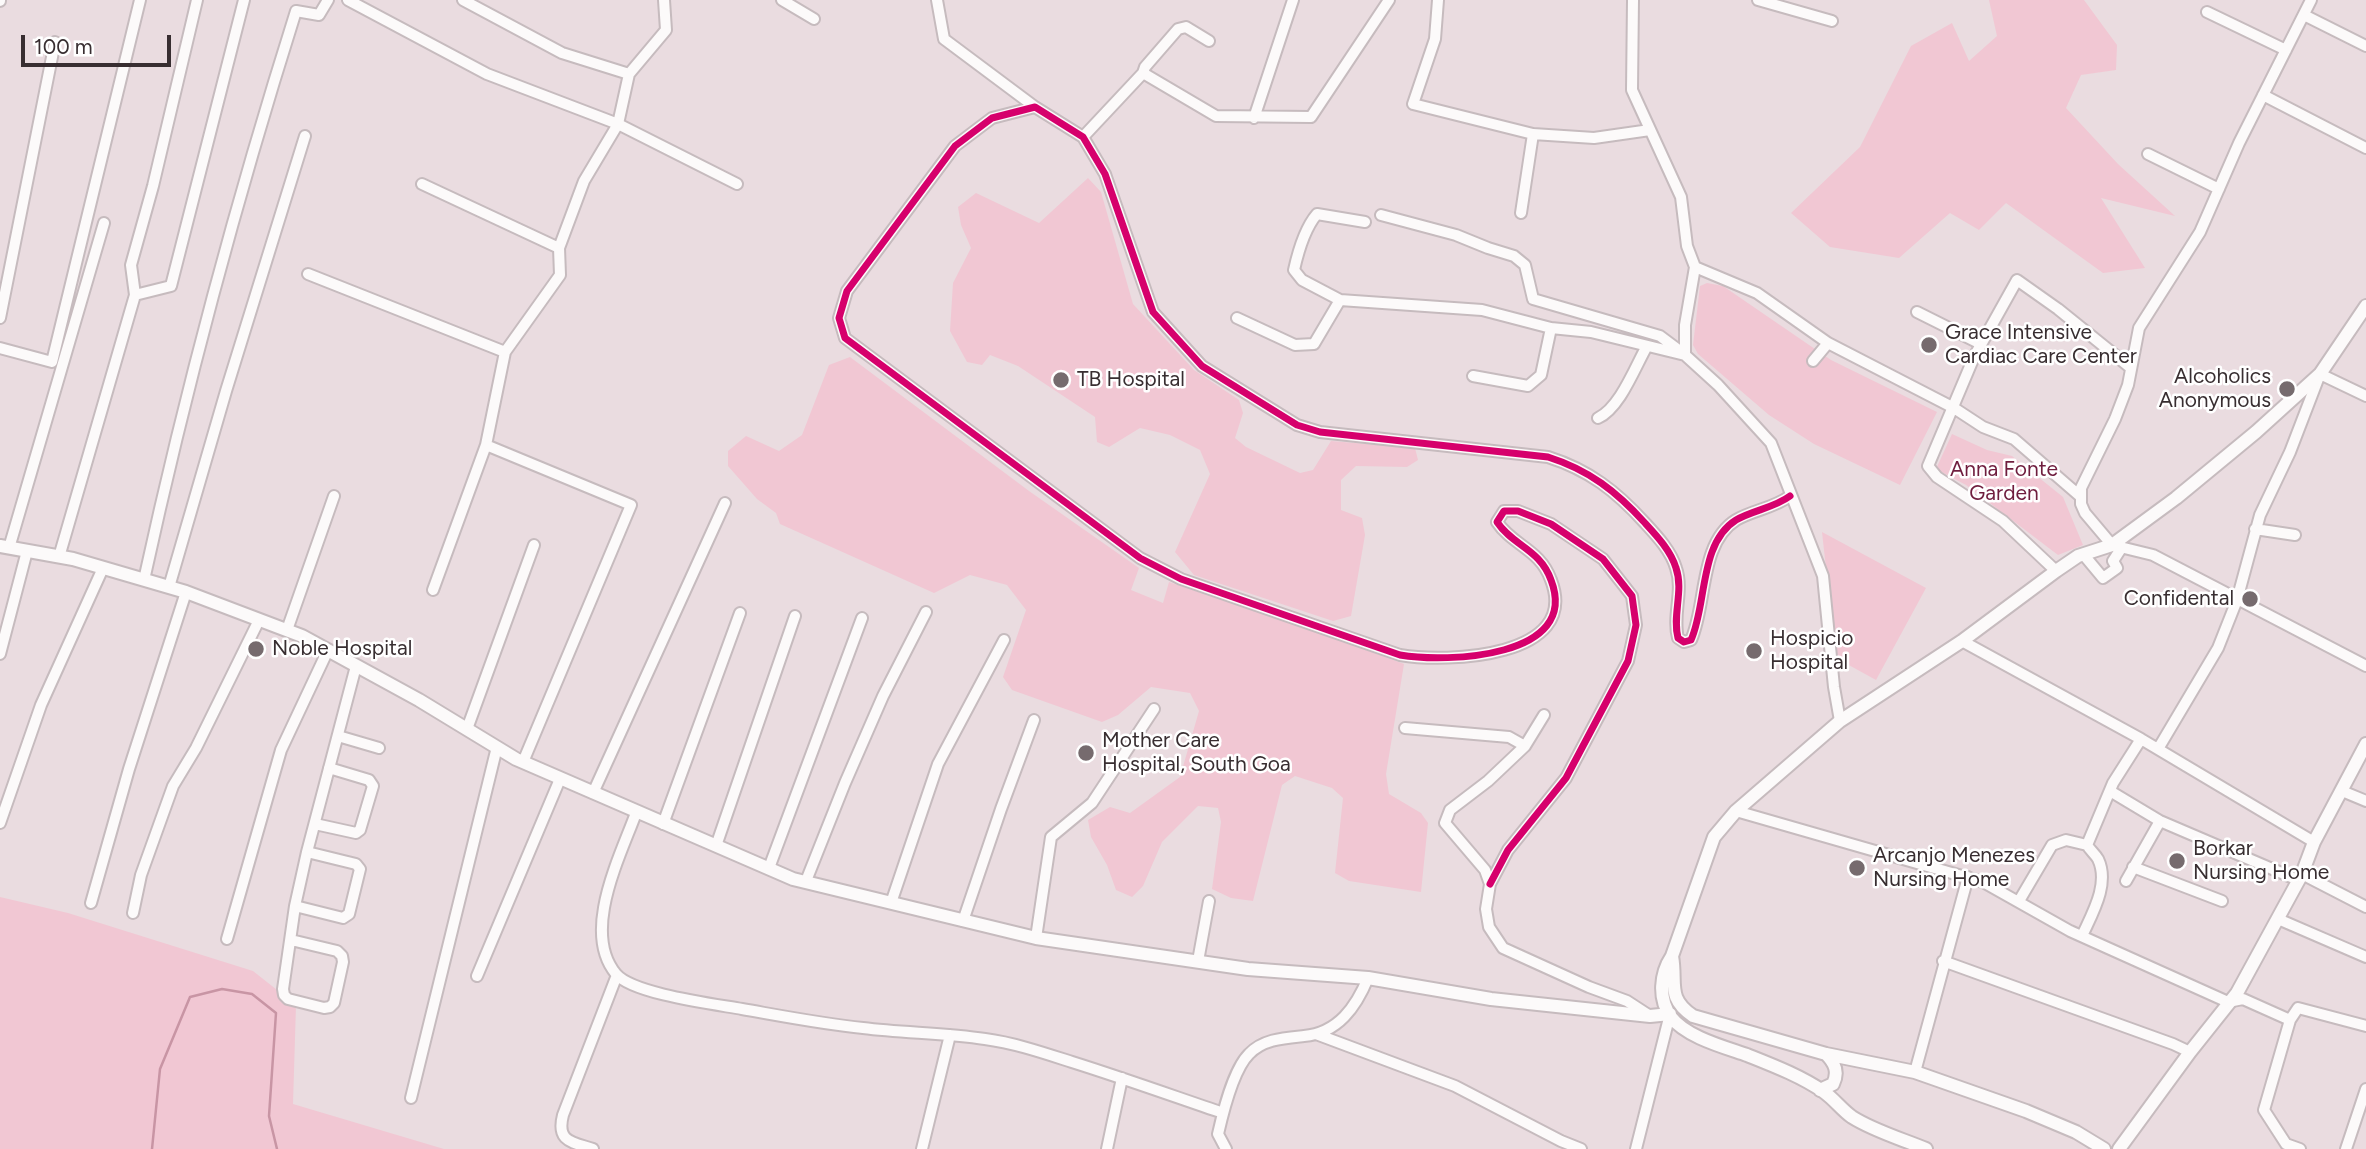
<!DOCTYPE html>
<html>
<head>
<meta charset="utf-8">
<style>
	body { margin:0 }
	#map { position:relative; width:2366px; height:1149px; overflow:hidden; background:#eadce0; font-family:Figtree,sans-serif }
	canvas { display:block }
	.scale { position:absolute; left:21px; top:35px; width:150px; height:32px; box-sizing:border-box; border:4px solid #382e31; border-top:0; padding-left:9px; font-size:21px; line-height:24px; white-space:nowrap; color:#382e31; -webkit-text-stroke:5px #fff; paint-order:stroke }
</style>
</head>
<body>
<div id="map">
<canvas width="2366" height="1149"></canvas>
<div class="scale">100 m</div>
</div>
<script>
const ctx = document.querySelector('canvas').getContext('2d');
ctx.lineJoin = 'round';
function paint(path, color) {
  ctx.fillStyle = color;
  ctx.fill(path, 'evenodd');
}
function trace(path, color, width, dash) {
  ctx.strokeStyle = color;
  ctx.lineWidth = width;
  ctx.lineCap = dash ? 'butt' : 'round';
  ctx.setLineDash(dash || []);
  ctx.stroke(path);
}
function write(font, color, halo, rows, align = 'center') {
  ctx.font = font + ' Figtree,sans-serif';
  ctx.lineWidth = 5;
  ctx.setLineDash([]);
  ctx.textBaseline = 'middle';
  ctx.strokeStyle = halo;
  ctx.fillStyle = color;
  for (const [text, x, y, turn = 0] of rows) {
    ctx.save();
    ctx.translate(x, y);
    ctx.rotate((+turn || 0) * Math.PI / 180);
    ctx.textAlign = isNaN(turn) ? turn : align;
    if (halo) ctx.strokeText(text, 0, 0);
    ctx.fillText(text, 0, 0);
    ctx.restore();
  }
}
const green = new Path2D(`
	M1989 0H2084L2117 45 2116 70 2081 75 2066 108 2118 164 2175 216 2101 198 2145 268 2103 273 2006 203 1979 230 1950 213 1899 258 1830 247 1791 213 1860 147 1911 46 1952 23 1969 61 1997 36Z
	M1088 178 1101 192 1133 304 1194 370 1239 400 1243 413 1235 438 1246 447 1300 473 1313 470 1331 441 1415 448 1418 460 1407 467 1356 466 1341 480V510L1362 518 1365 535 1351 616 1333 621 1194 575 1175 552 1210 474 1200 450 1170 435 1140 428 1109 447 1097 442 1095 417 1018 366 990 355 982 365 967 362 950 331 953 283 971 248 961 225 958 207 976 193 1039 223Z
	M1707 283 1723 286 1831 360 1937 412 1900 485 1814 444 1769 415 1698 354 1693 345 1700 286Z
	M850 357 1029 491 1139 568 1131 590 1163 603 1169 582 1332 637 1404 664 1386 774 1389 794 1421 813 1428 823 1421 892 1349 881 1335 873 1343 798 1332 788 1295 776 1282 785 1253 901 1231 898 1212 889 1221 822 1218 808 1198 806 1162 842 1143 886 1132 897 1116 890 1107 865 1091 837 1088 820 1110 807 1130 813 1180 777 1199 711 1190 693 1151 687 1118 715 1102 722 1012 690 1003 677 1026 610 1007 585 970 575 934 593 780 524 776 513 757 499 728 466V451L746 436 779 451 802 435 829 365Z
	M1952 434 1987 450 2012 456 2063 497 2083 545 2058 555 1966 485 1936 469Z
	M1822 532 1926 588 1876 680 1836 658Z
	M0 897 68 913 253 971 296 1005 293 1104 444 1149H0Z`);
const stream = new Path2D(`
	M152 1149 160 1069 190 997 222 989 252 994 276 1013 269 1116 277 1149`);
const minor = new Path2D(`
	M348 0 487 74 618 124 629 74 666 30 664 0
	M463 0 562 53 629 74
	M782 0 814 19
	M937 0 944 39 1035 107
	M1438 0 1435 39 1413 104 1533 134 1521 213
	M1633 0 1632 90 1681 197 1687 246 1695 267 1685 325V355L1718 385 1771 443 1823 576 1834 687 1840 721
	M1758 0 1832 21
	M2311 0 2239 143 2200 232 2139 328 2128 385 2115 419 2081 488V504L2085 513 2112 545 2153 555 2366 666
	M0 1V0
	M2207 12 2286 50
	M2304 15 2366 46
	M1143 73 1145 67 1178 29 1186 27 1209 41
	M2263 95 2366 148
	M1254 118 1293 0
	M1533 134 1594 138 1650 130
	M1083 137 1143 73 1216 116 1311 117 1389 0
	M2148 154 2219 189
	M422 184 559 248
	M1381 215 1456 235 1488 248 1514 256 1525 265 1533 299 1660 336 1680 351
	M1695 267 1757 293 1828 343 1954 408 1983 427 2014 439 2081 497
	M308 274 505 352 560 275 559 248 584 181 618 124 737 184
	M135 295 131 265 153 186 197 0
	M1340 300 1302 280 1294 270C1298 252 1305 228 1317 214L1365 222
	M1917 312 1981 344
	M0 318 55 42
	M1237 318 1295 345 1314 344 1340 300 1482 310 1551 328 1591 332 1685 355
	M0 348 52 362 140 0
	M1813 361 1828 343
	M1473 376 1528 386 1541 375 1551 328
	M1598 418C1620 408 1635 367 1647 346
	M486 445 505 352
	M2255 529 2295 535
	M9 548 104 223
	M2083 554 2103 578 2117 568 2113 561 2122 547
	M59 557 135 295 171 286 244 0
	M2056 571 2003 521 1937 477 1928 466 1974 357 2017 280 2058 309 2131 368
	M144 580C186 388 237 198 296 11L319 15 328 0
	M169 587 226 391 305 136
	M433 590 486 445 631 505 523 762
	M287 630 334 496
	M1962 641 2141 739 2314 842
	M0 654 27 551
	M1544 715 1525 746 1488 781 1450 810 1445 823 1485 870 1490 884 1486 909 1489 927 1503 948 1589 987 1627 1001 1650 1016
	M1405 728 1509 737 1525 746
	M467 729 534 545
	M338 736 379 748
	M2158 749 2218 648 2237 600 2260 515 2290 452 2320 374 2366 396
	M2110 791 2160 821 2298 880
	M2342 791 2366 801
	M593 793 725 503
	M1736 811 1983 882 2070 931 2228 1002 2243 999 2290 1020
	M636 813C620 857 581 932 616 974 633 994 714 1004 742 1009 782 1016 823 1024 863 1028 903 1033 945 1033 985 1039 1015 1043 1044 1053 1072 1062 1123 1078 1173 1096 1223 1113
	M0 823 41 705 103 568
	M315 824 356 833 360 830 373 786 369 780 329 768
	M663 824 740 613
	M716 846 795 616
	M2133 867 2222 901
	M769 868 862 618
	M2302 874 2366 907
	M806 881 845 783 883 696 926 612
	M2126 881 2160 821
	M1490 884 1508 850 1566 778 1628 661 1636 625 1632 596 1603 559 1551 524 1518 511H1504L1497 522C1513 546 1540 549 1551 580 1581 658 1447 663 1400 655L1181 579 1140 558 845 338 839 318 847 291 955 146 992 118 1035 107 1083 137 1105 174 1153 312 1202 366 1297 425 1320 432 1548 457C1589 470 1616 491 1645 523 1657 536 1671 551 1676 568 1684 591 1672 615 1678 638L1684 642 1691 640C1707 605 1699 543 1736 520 1753 510 1774 508 1790 496
	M2019 901 2052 845 2066 840 2087 845 2113 783 2141 739
	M91 903 129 769 186 592
	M891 903 938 764 1004 640
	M295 906 343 918 349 914 360 869 356 864 307 852
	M133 913 141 875 173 786 196 748 259 620
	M2278 919 2366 957
	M963 921 1001 809 1034 720
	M2082 936C2092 914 2110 884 2098 859 2095 854 2090 850 2087 845
	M1036 938 1051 837 1092 803 1154 709
	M227 939 281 750 328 650
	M291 940 337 951 342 956 343 962 334 1003 330 1007 324 1008 288 999 284 995 283 989 295 906 307 852 356 666
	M1198 961 1209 901
	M1943 961 2173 1044 2190 1052
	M477 976 560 779
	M1316 1034 1455 1086 1561 1141 1581 1149
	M1915 1072 1968 877
	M411 1098 497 747
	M593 1149C572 1142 556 1142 563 1115L617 975
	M922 1149 950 1035
	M1107 1149 1122 1078
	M1226 1149 1218 1134C1223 1112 1233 1070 1249 1054 1263 1039 1284 1038 1304 1036 1338 1033 1356 1007 1368 978
	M1636 1149 1670 1014
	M2300 1149 2286 1144 2264 1110 2290 1020 2298 1008 2366 1026
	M2346 1149 2366 1089`);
const major = new Path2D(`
	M0 546 73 559 186 592 302 636 419 700 516 759 793 879 1036 938 1248 969 1368 978 1491 999 1650 1016 1670 1014
	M1672 956C1677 983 1666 998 1693 1016L1826 1054 1915 1072 2026 1111 2076 1132 2104 1149
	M1820 1090 1833 1084C1839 1072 1835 1063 1826 1054
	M1926 1149C1902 1139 1874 1131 1852 1117 1842 1110 1834 1099 1824 1092 1801 1076 1772 1065 1747 1055 1724 1047 1686 1037 1671 1017 1658 999 1660 974 1672 956L1714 837 1736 811 1840 721 1962 641 2056 571 2078 556 2112 545 2176 498 2256 432 2320 374 2366 306
	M2119 1149 2190 1052 2237 993 2302 874 2314 842 2366 744`);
const cycleway = new Path2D(`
	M1490 884 1508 850 1566 778 1628 661 1636 625 1632 596 1603 559 1551 524 1518 511H1504L1497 522C1513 546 1540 549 1551 580 1581 658 1447 663 1400 655L1181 579 1140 558 845 338 839 318 847 291 955 146 992 118 1035 107 1083 137 1105 174 1153 312 1202 366 1297 425 1320 432 1548 457C1589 470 1616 491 1645 523 1657 536 1671 551 1676 568 1684 591 1672 615 1678 638L1684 642 1691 640C1707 605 1699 543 1736 520 1753 510 1774 508 1790 496`);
const markers = [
	[1929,345,9,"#766b6e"],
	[1061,380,9,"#766b6e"],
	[2287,389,9,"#766b6e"],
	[2250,599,9,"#766b6e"],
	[256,649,9,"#766b6e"],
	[1754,651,9,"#766b6e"],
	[1086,753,9,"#766b6e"],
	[2177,861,9,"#766b6e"],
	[1857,868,9,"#766b6e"]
];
const poiNames = [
	["Grace Intensive",1945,333],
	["Cardiac Care Center",1945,357],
	["Alcoholics",2271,377,"right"],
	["Anonymous",2271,401,"right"],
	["TB Hospital",1077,380],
	["Confidental",2234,599,"right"],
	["Hospicio",1770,639],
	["Hospital",1770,663],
	["Noble Hospital",272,649],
	["Mother Care",1102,741],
	["Hospital, South Goa",1102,765],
	["Borkar",2193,849],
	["Nursing Home",2193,873],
	["Arcanjo Menezes",1873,856],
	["Nursing Home",1873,880]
];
const parkNames = [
	["Anna Fonte",2004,470],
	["Garden",2004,494]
];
paint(green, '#f1c7d3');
trace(stream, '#c895a4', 2.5);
trace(minor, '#c6bbbe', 14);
trace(major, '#c6bbbe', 16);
trace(minor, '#fcfafa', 10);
trace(major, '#fcfafa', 12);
trace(cycleway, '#d6006c', 7);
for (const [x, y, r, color] of markers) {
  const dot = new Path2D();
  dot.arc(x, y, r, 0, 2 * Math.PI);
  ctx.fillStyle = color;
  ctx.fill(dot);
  trace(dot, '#fff', 2.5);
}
write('21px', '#382e31', '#fff', poiNames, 'left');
write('21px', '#6f1d3e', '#fff', parkNames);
</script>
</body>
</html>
